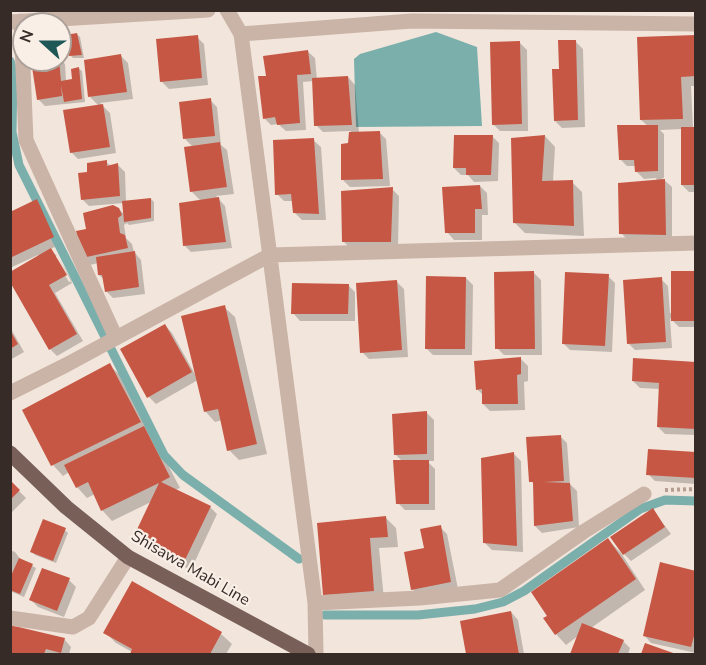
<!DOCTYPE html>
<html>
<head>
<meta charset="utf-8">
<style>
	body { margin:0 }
	#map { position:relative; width:706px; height:665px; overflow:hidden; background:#f2e5db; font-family:"Nunito Sans",sans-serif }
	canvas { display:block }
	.frame { position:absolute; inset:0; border:12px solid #362b27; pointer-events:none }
	.north { position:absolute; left:12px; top:12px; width:60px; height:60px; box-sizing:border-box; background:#f9efe7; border:2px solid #aba19a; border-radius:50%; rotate:291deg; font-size:16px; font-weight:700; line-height:24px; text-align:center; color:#362b27 }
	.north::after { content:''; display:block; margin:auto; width:21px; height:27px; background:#1d5856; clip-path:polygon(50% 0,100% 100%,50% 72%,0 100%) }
</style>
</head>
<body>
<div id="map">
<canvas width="706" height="665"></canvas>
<div class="frame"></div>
<div class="north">N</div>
</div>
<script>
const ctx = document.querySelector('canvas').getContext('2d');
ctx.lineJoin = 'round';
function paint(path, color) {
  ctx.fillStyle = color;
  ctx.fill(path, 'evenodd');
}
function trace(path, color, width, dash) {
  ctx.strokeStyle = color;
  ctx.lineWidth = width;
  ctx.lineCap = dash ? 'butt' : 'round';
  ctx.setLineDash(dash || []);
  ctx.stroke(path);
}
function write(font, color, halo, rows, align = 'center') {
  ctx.font = font + ' "Nunito Sans",sans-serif';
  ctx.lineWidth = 4.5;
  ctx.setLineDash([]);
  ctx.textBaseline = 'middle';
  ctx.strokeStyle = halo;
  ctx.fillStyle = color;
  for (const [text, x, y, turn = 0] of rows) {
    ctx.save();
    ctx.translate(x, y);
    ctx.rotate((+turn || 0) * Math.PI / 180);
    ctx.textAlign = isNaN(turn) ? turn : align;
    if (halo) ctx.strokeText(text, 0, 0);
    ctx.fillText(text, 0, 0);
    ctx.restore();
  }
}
const water = new Path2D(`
	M436 32 477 47 482 126 356 127 354 59 360 54Z`);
const shadow = new Path2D(`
	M77 34 80 37 84 58H73L70 55Z
	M197 37 204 44 208 85 169 89 162 82Z
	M696 37V86H691L693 128H696V192H689L682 185V129L660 130 664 134V178H662L672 187V241L628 240 621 233 657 181 656 178 644 179 637 172 636 166H627L620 159 648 126 641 120Z
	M576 42 583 49 585 127 562 128 555 121 560 71Z
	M520 43 527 50 528 131H500L493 124Z
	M307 51 315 58 317 80 348 77 355 85 359 133 379 132 386 139 390 186 350 187 343 180 351 131 323 132 316 125 314 81 303 82 306 130 286 131 278 124 271 125 264 118 267 78Z
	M121 56 128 63 133 99 100 103 110 113 116 153 78 159 71 152 99 106 90 97Z
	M36 60H60L65 64 66 81 73 80 78 68 82 71 85 102 45 106 38 99Z
	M210 100 217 107 221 145 227 150 234 194 216 196 225 206 232 248 191 252 184 245 201 201 192 192 193 147 185 139Z
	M492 136 499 143 498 181 474 182 468 175H461L454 168Z
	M545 136 555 147 553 182H572L582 192 584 236 525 233 514 222Z
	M313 140 321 147 326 220H302L295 213 293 201H284L277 194Z
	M106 162 111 166 118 165 125 172 126 202 151 199 154 202V221L129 225 127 223 124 225 126 238 132 244 134 252 141 260 145 294 113 298 106 291 105 280 99 275 98 263 90 265 83 257 88 230 119 209 125 215 124 203 89 206 82 199 89 173Z
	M480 186 487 193 488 215H482V240H454L447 232Z
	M392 189 399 196 398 249H351L344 242Z
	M37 201 44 208 60 245 50 249 57 256H54L69 282 72 281 58 257 72 283 55 293 83 341 57 356 50 349 38 255 10 268V213Z
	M696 272V327H679L670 318 672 348 635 350 628 343 661 279 668 286 670 313H672Z
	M534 273 541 280 542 355H504L497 348Z
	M608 276 615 283 612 352 570 350 563 343Z
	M466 278 473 285 472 355H433L426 348Z
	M397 282 404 289 408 357 369 359 362 352Z
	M348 285 355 292V321H300L293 313Z
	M224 307 235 317 267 454 239 460 229 450 222 420 215 422 205 411 198 380 156 404 149 397 165 325 172 333 196 376Z
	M10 327 24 352 10 360Z
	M521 359 528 366V381L524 382 525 410 490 411 483 404V395L477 389Z
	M696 363V435L665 434 658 427 660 389 640 388 633 381Z
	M109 365 120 375 149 433 154 438 180 488 175 490 210 507 217 514 191 570 141 546 134 539 153 501 112 521 102 510 95 494 87 498 77 487 69 472 63 476 53 465 24 411Z
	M427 413 434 420V461H427L435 469V510H405L398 503 403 462 396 455Z
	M560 436 567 443 570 484 577 491 579 527 542 533 535 526V485L531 481Z
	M696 453V484L655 481 648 474Z
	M514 454 521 461 523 552 492 550 485 543Z
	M10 482 26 498 10 514Z
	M653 510 671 534 631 561 622 552Z
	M386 518 396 528 398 547 379 548 384 600 335 605 325 595Z
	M440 527 447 534 458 589 420 596 412 589 426 549Z
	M65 530 68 533 56 563 35 555 32 551Z
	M608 540 621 553 645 590 591 628 623 641 630 648 628 654H571L578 636 566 645 556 634 545 619Z
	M10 550 15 552 21 560 36 568 24 597 10 591Z
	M696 572V653L651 643 644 635Z
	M69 580 76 587 64 617 38 607 31 600Z
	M133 583 221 634 232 644 226 654H131L132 652 116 643 105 632Z
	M511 612 518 620 524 654H468L462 622Z
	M10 626 64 639 71 647 69 654H10Z`);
const stream = new Path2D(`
	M10 61 13 72 12 132 19 165 164 455 183 475 299 559
	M325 615H418L475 609 503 602 524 591 640 509 665 500 696 501`);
const building = new Path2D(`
	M77 33 82 55 69 56 66 35Z
	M198 35 202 78 160 82 156 39Z
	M696 35V76L681 77 683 119 640 120 637 37Z
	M558 40H576L578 120 554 121 552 69H559Z
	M520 41 522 124 492 125 490 42Z
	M308 50 311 74 297 75 300 123 277 125 275 117 263 119 258 76H266L263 56Z
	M121 54 127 92 88 97 84 60Z
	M31 60H59L61 81 72 79 71 69 79 67 82 99 64 102 61 85 62 96 37 100Z
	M348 76 352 125 314 126 312 78Z
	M211 98 215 136 183 139 179 102Z
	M103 104 110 147 70 153 63 110Z
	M617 125H658V171L635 172 634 160H619Z
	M681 127H696V185H681Z
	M380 131 383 179 341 180V144L348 143 349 132Z
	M454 135H493L491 175H466V168H453Z
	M545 135 542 181 573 180 574 226 513 223 511 138Z
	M314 138 319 214 293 213 291 194 275 195 273 140Z
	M220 142 227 187 190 192 184 147Z
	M107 160V166L118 163 120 196 81 200 78 173 87 172V163Z
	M665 179 666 235 619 234 618 183Z
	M480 185 482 209H475V233H445L442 187Z
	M393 187 391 242H342L341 191Z
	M219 197 226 242 183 246 179 203Z
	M151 198V218L124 222 122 201Z
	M37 199 54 237 10 258V212Z
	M113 205 119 208 122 215 118 218 120 233 125 235 128 248 82 258 76 231 86 229 83 213Z
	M51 248 67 275 49 285 77 334 49 350 10 282V272Z
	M135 251 139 287 105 292 102 275H98L96 257Z
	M534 271 535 349H495L494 272Z
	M671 271H696V321H671Z
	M565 272 609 274 605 346 562 344Z
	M426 276 466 277 465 349H425Z
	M662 277 666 342 627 344 623 280Z
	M397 280 402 350 360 353 356 283Z
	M292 283 349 284 348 314H291Z
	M225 305 257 444 227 451 218 409 204 412 181 316Z
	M165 324 192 372 147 398 120 349Z
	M10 330 18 344 10 349Z
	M521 357V374L517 375 518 404H482V389L476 390 474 361Z
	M633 358 696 362V429L657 427 659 383 632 381Z
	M110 363 141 422 51 466 22 410Z
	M427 411V454L394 455 392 414Z
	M144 426 170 477 161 482 211 506 183 564 132 540 159 483 101 511 88 482 76 488 64 465Z
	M561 435 564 481 544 482 570 483 573 521 534 526 533 482H529L526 437Z
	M648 449 696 452V478L646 475Z
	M514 452 517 546 483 543 481 458Z
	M393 460H429V504H396Z
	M10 480 20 490 10 500Z
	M653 508 665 527 623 555 610 537Z
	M386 516 388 537 370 538 374 591 323 595 317 523Z
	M43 519 66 528 53 561 30 552Z
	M441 525 451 582 411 590 404 552 424 548 420 529Z
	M608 538 636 579 555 635 543 618 547 616 531 592Z
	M19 558 33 564 20 594 10 590V578Z
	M660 562 696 571V629L691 647 643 636Z
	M42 568 70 578 57 611 29 600Z
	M132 581 222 632 210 654H130L132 649 103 633Z
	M511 611 519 654H466L460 621Z
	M582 623 624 640 618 654H570Z
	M10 625 65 638 61 653 46 649 44 654H10Z
	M645 643 676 654H641Z`);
const path = new Path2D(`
	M665 490 696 489`);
const minor = new Path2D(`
	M227 10 241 34 315 603 316 654
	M21 21 26 140 116 338
	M10 22 208 10
	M241 34 412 21 696 24
	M10 393 66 365 270 255 696 243
	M315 603 420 598 500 590 583 532 644 494
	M10 618 73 627 89 618 128 557`);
const major = new Path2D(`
	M10 453 66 507 128 557 308 654`);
const streetNames = [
	["Shisawa Mabi Line",190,569,30]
];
paint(water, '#7aafac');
paint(shadow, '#0003');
trace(stream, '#7aafac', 9);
paint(building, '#c65744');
trace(path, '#b69d91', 4, [3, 3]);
trace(minor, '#cab3a7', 15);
trace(major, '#786058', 15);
write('16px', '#362b27', '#f9efe7', streetNames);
</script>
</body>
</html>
